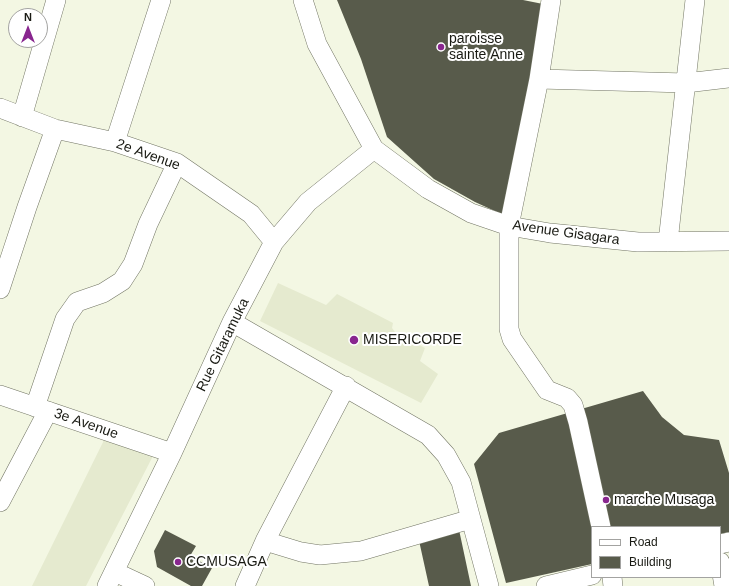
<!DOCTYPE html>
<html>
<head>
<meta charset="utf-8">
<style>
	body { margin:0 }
	#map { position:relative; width:729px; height:586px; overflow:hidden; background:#f3f7e3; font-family:Arial,sans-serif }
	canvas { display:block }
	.legend { position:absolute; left:591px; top:526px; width:130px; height:52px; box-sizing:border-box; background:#fff; border:1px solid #a3a3a1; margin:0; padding:5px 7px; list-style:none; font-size:12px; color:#191a13 }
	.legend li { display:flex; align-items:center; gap:8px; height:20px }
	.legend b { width:20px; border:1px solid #a3a3a1 }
	.north { position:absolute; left:8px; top:8px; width:40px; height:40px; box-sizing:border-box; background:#fff; border:1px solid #a3a3a1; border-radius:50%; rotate:0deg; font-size:11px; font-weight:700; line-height:16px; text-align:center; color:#191a13 }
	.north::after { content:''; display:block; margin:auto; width:14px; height:18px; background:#89268f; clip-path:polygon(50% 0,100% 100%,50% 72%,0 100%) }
</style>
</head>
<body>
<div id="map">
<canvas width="729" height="586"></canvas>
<ul class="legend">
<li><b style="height:5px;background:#fff"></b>Road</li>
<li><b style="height:11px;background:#585b4b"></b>Building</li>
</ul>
<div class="north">N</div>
</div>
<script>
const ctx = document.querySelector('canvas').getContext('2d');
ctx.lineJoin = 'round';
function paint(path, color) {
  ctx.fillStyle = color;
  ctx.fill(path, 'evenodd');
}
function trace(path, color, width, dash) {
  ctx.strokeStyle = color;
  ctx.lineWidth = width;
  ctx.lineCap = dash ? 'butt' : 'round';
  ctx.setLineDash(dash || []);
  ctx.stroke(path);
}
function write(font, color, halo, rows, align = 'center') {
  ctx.font = font + ' Arial,sans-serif';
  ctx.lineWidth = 4;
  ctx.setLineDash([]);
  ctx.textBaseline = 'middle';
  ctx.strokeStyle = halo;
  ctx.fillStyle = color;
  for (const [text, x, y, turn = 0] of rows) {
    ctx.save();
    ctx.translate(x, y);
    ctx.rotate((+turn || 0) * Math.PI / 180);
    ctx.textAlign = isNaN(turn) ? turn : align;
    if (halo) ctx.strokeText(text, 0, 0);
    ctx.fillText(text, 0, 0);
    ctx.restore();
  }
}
const built = new Path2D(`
	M278 283 326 305 337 294 393 323 392 328 395 332 425 348 420 361 438 374 421 403 260 321Z
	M108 432 154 454 86 586H32Z`);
const building = new Path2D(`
	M337 0H523L543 4 508 217 475 202 434 179 387 137 361 59Z
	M643 391 662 417 684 435 719 440 729 473V532L720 534V527H592V564L506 583 474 464 499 433Z
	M458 525 471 586H429L418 536Z
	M165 530 196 546 190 556 212 568 202 586H191L157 567 154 551Z`);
const minor = new Path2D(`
	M303 0 317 44 374 149 428 189 471 213 509 226 550 233 638 242 729 241
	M551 0 539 79 509 226V329L512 339 547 390 567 398 573 405 578 422 601 527
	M539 79 686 83 729 78
	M0 108 55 129 115 142 177 163 251 214 274 242
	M22 117 56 0
	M115 142 161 0
	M668 242 695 0
	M0 289 27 207 55 129
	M232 322 428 435 446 455 461 482 489 586
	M0 395 172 453
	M35 407 65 319 77 302 103 293 122 281 133 264 148 224 177 163
	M0 502 48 411
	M265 541 301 552 320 555 361 551 471 519
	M720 544 729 542
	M720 562 724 586
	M115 572 145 586
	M612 577 613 586
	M107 586 172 453 232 322 274 242 308 202 374 149
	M245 586 265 541 346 386
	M546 586 592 575`);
const markers = [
	[441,47,4,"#89268f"],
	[354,340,5,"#89268f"],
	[606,500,4,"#89268f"],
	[178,562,4,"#89268f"]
];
const poiNames = [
	["paroisse",449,39],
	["sainte Anne",449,55],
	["MISERICORDE",363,340],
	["marche Musaga",614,500],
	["CCMUSAGA",186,562]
];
const streetNames = [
	["2e Avenue",148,155,20],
	["Avenue Gisagara",566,233,8],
	["Rue Gitaramuka",223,345,-64],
	["3e Avenue",86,424,19]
];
paint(built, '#e5eacf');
paint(building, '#585b4b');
trace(minor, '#727564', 20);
trace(minor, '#fff', 19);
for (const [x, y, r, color] of markers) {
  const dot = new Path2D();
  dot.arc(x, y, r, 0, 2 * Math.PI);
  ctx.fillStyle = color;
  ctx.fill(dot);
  trace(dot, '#fff', 1.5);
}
write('14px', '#191a13', '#fff', poiNames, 'left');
write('14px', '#191a13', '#fff', streetNames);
</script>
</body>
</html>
